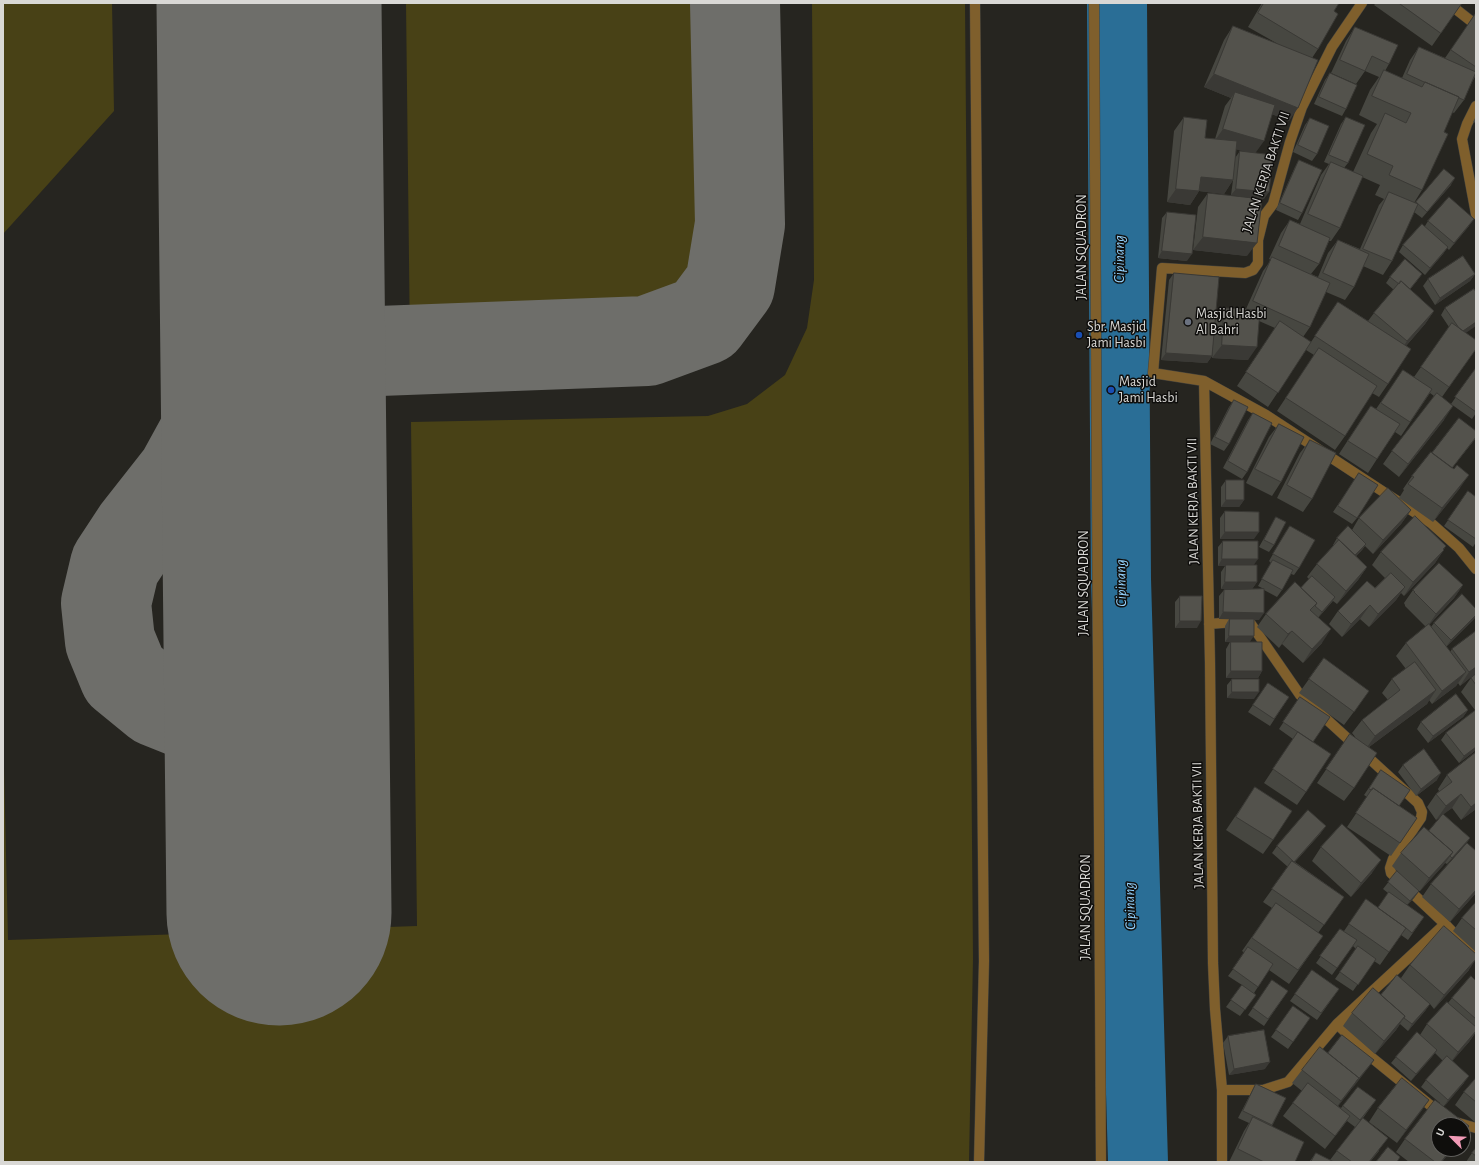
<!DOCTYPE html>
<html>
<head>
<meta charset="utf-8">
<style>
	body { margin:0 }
	#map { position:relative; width:1479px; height:1165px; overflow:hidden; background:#262520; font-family:"Alegreya Sans",sans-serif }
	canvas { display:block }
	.frame { position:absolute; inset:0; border:4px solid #d9d8d5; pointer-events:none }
	.north { position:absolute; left:1431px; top:1117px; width:40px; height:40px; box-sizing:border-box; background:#0f0e0c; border:1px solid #605f5c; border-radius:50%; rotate:294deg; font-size:11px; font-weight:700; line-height:16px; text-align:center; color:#d9d8d5 }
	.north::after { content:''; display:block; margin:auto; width:14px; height:18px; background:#f09ab6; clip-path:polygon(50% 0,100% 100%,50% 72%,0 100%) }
</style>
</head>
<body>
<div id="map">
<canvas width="1479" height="1165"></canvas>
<div class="frame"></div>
<div class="north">U</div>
</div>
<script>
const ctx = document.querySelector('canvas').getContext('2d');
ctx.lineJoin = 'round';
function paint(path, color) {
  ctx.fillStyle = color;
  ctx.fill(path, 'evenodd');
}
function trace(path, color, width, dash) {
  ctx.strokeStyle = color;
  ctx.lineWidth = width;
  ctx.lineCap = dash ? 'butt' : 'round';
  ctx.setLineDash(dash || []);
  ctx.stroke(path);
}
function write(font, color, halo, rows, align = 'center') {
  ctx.font = font + ' "Alegreya Sans",sans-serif';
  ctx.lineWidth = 3;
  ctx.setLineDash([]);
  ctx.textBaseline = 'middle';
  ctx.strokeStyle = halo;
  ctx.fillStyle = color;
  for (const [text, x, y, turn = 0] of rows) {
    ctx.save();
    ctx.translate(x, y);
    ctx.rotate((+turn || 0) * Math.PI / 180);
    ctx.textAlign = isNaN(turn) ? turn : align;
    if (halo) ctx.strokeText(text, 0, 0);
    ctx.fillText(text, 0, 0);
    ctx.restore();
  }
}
const green = new Path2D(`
	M3 3H112L114 111 3 234Z
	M406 3H735L740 224 730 285 704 320 647 341 479 347 410 346Z
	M812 3H965L973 958 969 1162H3V724L8 940 417 926 411 422 708 416 747 404 785 375 807 328 814 280Z`);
const river = new Path2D(`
	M1117 3 1121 579 1138 1162`);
const taxiway = new Path2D(`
	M271 212 254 297 237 358 216 412 182 474 138 530 115 565 106 603 110 641 124 675 157 702 192 716 229 720 256 713 276 704 305 682 322 656 332 618 330 579 303 520 274 450
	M272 355 647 341 704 320 730 285 740 224 735 3`);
const runway = new Path2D(`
	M269 3 279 913`);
const minor = new Path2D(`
	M975 3 984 961 979 1162
	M1094 3 1101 1162
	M1362 3 1332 47 1302 107 1290 142 1273 204 1264 216 1258 240V263L1253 270 1245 273 1162 268 1153 373 1204 381 1266 415 1431 523 1459 548 1476 569
	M1448 3 1476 25
	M1476 106 1467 124 1462 139 1476 214
	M1204 381 1210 663 1213 963 1215 1009 1222 1090V1162
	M1209 624 1247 621 1251 624 1300 695 1418 803 1422 812 1421 818 1393 859 1390 868 1391 873 1445 924
	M1337 1024 1371 1057 1441 1114
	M1222 1090H1263L1288 1082 1337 1024 1445 924 1476 956
	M1455 1122 1476 1128`);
const wall = new Path2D(`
	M1262 3H1339L1334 11 1318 49 1312 58 1289 121 1272 114 1255 153 1264 199 1231 195 1233 180 1224 194 1199 191 1190 205 1167 202 1174 131 1184 117 1205 138 1215 139 1225 106 1231 98 1204 87 1224 40 1233 26 1278 44 1248 27ZM1236 149 1246 152 1240 151 1235 158Z
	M1376 3H1462L1432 46 1374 5Z
	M1476 13V75L1472 82 1464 100 1454 113 1452 112 1444 132 1422 190 1414 203H1415L1444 169 1451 185 1422 218 1414 212 1392 261 1383 275 1363 266 1354 287 1345 300 1326 292 1310 327 1303 337 1311 342 1338 302 1368 321 1374 313 1394 290 1386 283 1390 277 1417 281 1410 289 1434 311 1425 324 1406 346 1388 384 1379 397 1372 393 1345 436 1335 450 1277 411 1314 355 1306 350 1268 407 1237 386 1275 328 1259 321 1248 360 1212 358 1214 332 1212 356 1207 363 1161 360 1169 280 1174 273 1215 321 1224 308 1246 309 1263 271 1271 260 1269 259 1281 233 1290 220 1300 224 1321 175 1329 164 1324 162 1341 124 1346 117 1348 163 1344 168 1353 172 1371 133 1377 124 1359 115 1370 90 1379 77 1365 71 1356 84 1331 73 1346 41 1355 27 1389 64 1385 71 1402 78 1410 60 1419 47 1445 58ZM1362 177 1380 185 1375 195 1384 199 1379 205 1360 249 1338 240 1328 253 1318 277 1311 274 1319 264 1329 241H1331L1340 228Z
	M1330 73 1346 109 1342 116 1314 104 1325 80Z
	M1476 116V123L1473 122Z
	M1310 118 1317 154 1312 161 1293 152 1305 125Z
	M1299 160 1302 213 1298 220 1276 210 1295 167Z
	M1208 193 1247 256 1193 250 1198 207Z
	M1167 212 1187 261 1158 258 1162 218Z
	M1428 221 1469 226 1449 250 1447 248 1443 254 1425 275 1399 252 1403 245 1425 226Z
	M1475 274 1470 281 1435 305 1423 286 1428 279Z
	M1445 308 1465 333 1476 349 1442 397 1444 420 1399 477 1383 464 1392 451 1434 396 1430 393 1401 436 1395 432 1377 459 1368 473 1339 454 1361 420 1371 406 1376 409 1403 370 1414 377 1449 327 1441 315Z
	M1476 368V413L1472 419 1451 404Z
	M1234 400 1229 444 1224 451 1210 444 1229 407Z
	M1253 413 1247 472 1242 479 1223 468 1248 420Z
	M1279 424 1281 482 1272 496 1246 483 1269 437Z
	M1476 438 1452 468 1460 488 1433 522 1399 498 1404 490 1403 489 1412 476 1432 453Z
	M1310 440 1312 499 1303 512 1277 498 1300 453Z
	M1359 473 1357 518 1352 524 1333 512Z
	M1226 480 1244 500 1239 507H1221V487Z
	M1468 491 1476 497V542L1473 547 1444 526Z
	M1411 510 1401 524 1373 554 1365 546 1362 550 1356 556 1367 567 1358 580 1337 604 1333 601 1318 618 1322 643 1303 663 1282 644 1279 648 1257 627 1266 614 1301 588 1309 579 1307 577 1317 564 1334 546 1333 545 1337 538 1352 530 1359 518Z
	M1225 511 1254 539H1220V518Z
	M1276 517 1274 545 1269 552 1259 547 1272 524Z
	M1290 526 1299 568 1294 575 1291 574 1282 590 1277 597 1264 590 1259 620H1254L1250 642 1262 671 1258 678H1226V649L1230 642H1225V626L1229 619H1219V596L1224 590 1264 589 1258 586 1271 563 1269 561 1285 533Z
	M1223 541 1254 565 1257 582 1252 589H1221V572L1225 566H1218V547Z
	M1446 546 1435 563 1404 596 1401 593 1396 600 1369 627 1360 619 1342 637 1329 624 1338 611 1375 588 1385 578 1372 565 1381 552Z
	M1463 585 1454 598 1429 625 1431 627 1434 623 1476 609V616L1474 619 1446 647 1450 652 1452 649 1476 673 1460 686 1458 683 1456 686 1432 704 1429 700 1427 704 1369 747 1354 788 1344 801 1317 783 1350 734 1356 738 1352 733 1362 720 1388 700 1382 693 1392 679 1406 669 1396 656 1406 643 1426 627 1405 606V605L1404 603 1413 590Z
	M1180 596 1197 628H1175V602Z
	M1476 674V750L1459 763 1441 740 1446 733 1475 710 1461 692 1471 678Z
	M1232 679 1254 699 1227 698V685Z
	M1309 679 1359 705 1344 725 1299 693Z
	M1268 683 1289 697 1270 726 1248 712Z
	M1300 697 1313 742 1306 792 1297 805 1264 783 1293 739 1279 729Z
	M1468 710 1463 717 1428 743 1417 729 1421 722Z
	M1403 765 1437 780 1416 796 1398 772Z
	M1381 770 1399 806 1417 818 1391 856 1347 827 1367 797 1364 795Z
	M1447 775 1476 809 1461 820 1452 808 1443 814 1470 838 1465 845 1447 864 1445 863 1420 891H1419L1414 898 1407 905 1424 917 1408 940 1401 935 1380 965 1374 961 1353 991 1335 979 1356 949 1353 946 1332 975 1316 963 1340 929 1344 931 1366 899 1378 908 1388 893 1383 889 1397 871 1392 866 1401 853 1429 831 1442 816 1436 820 1427 807 1436 794 1439 791 1438 789Z
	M1255 787 1273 840 1263 854 1226 830Z
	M1321 833 1295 862 1344 897 1318 933 1323 936 1289 984 1269 970 1254 993 1256 995 1240 1016 1226 1007 1242 985 1228 976 1245 953 1242 951 1272 908 1263 902 1288 867 1272 853 1277 846Z
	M1321 847 1372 873 1351 897 1312 861Z
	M1476 851V893L1450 922 1422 897 1431 884Z
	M1476 902V952L1453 931 1462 918Z
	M1410 965 1469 970 1434 1009 1430 1004 1425 1011 1408 1031 1400 1024 1396 1030 1375 1054 1343 1026 1352 1013 1381 995 1401 978Z
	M1312 970 1339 989 1317 1020 1290 1001Z
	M1272 980 1288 991 1264 1026 1248 1015Z
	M1476 981V1032L1469 1042 1452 1061 1464 1083 1444 1106 1439 1149H1452L1442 1162H1409L1396 1152 1405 1139 1440 1103 1421 1087 1426 1080 1443 1061 1435 1053 1411 1081 1391 1063 1396 1057 1420 1035 1427 1024 1448 1003 1452 998Z
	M1293 1006 1310 1018 1288 1049 1271 1037Z
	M1228 1036 1265 1069 1229 1075 1223 1043Z
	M1328 1053 1374 1060 1338 1106 1341 1108 1358 1087 1376 1100 1363 1118 1379 1151 1370 1162H1309L1316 1153 1330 1160 1355 1127 1347 1121 1325 1149 1283 1116 1302 1091 1292 1083 1302 1070Z
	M1476 1078V1123L1455 1105 1464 1092Z
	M1256 1084 1286 1098 1272 1126 1295 1162H1229L1244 1131 1249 1123 1238 1118 1252 1091Z
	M1429 1100 1397 1143 1369 1122 1378 1108Z
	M1476 1148V1162H1466L1472 1153Z`);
const shadedWall = new Path2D(`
	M1214 74 1298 108 1289 121 1233 99 1235 92 1231 98 1204 87Z
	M1223 129 1264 141 1254 155 1214 142Z
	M1201 177 1233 180 1224 194 1191 190Z
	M1455 178 1451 185 1422 218 1427 212Z
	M1176 189 1199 191 1190 205 1167 202Z
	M1236 189 1269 192 1264 199 1231 195Z
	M1474 219 1469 226 1449 250 1454 243Z
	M1203 237 1257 243 1247 256 1193 250Z
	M1448 247 1443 254 1425 275 1430 268Z
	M1162 251 1192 254 1187 261 1158 258Z
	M1422 274 1417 281 1403 298 1407 291Z
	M1475 274 1470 281 1435 305 1440 298Z
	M1434 311 1425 324 1398 355 1407 341Z
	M1476 322V326L1457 339 1461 332Z
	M1222 345 1257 347 1248 360 1212 358Z
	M1166 353 1212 356 1207 363 1161 360Z
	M1453 406 1444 420 1399 477 1408 464Z
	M1469 475 1460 488 1433 522 1442 508Z
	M1226 500H1244L1239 507H1221Z
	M1411 510 1401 524 1373 554 1383 540Z
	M1225 532H1259L1254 539H1220Z
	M1366 544 1362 550 1351 562 1355 555Z
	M1446 546 1441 553 1444 550 1435 563 1404 596 1413 582Z
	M1222 559H1258L1253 566H1218Z
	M1367 567 1358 580 1337 604 1346 591Z
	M1225 582H1257L1252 589H1221Z
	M1463 585 1454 598 1427 627 1436 614Z
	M1405 587 1396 600 1369 627 1378 614Z
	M1335 597 1330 604 1317 619 1322 612Z
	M1370 605 1360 619 1342 637 1351 624Z
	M1223 612 1264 613 1259 620 1219 619Z
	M1476 615V616L1474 619 1446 647 1451 640Z
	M1180 621H1201L1197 628H1175Z
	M1331 629 1322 643 1303 663 1312 649Z
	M1292 631 1282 644 1279 648 1288 634Z
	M1229 636H1254L1249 643 1225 642Z
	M1476 667V673L1460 686 1469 672Z
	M1231 671H1262L1258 678H1226Z
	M1466 672 1456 686 1432 704 1442 691Z
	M1436 690 1427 704 1365 750 1375 736Z
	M1232 692H1259L1254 699 1227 698Z
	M1468 710 1463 717 1428 743 1433 736Z
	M1476 747V750L1459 763 1464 756Z
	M1441 773 1437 780 1416 796 1421 789Z
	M1461 794 1452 808 1436 820 1446 806Z
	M1476 803V809L1461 820 1471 807Z
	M1326 826 1321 833 1289 868 1294 862Z
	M1470 838 1465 845 1447 864 1452 858Z
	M1453 852 1443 866 1420 891 1429 878Z
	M1381 860 1372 873 1351 897 1361 883Z
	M1476 890V893L1450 922 1459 909Z
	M1419 891 1414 898 1405 908 1410 901Z
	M1476 959 1469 970 1434 1009 1444 995Z
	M1430 1004 1425 1011 1408 1031 1412 1024Z
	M1405 1016 1396 1030 1375 1054 1384 1041Z
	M1476 1031 1469 1042 1449 1065 1458 1052Z
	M1437 1050 1432 1057 1411 1081 1416 1074Z
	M1374 1060 1369 1067 1352 1089 1356 1082Z
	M1270 1062 1265 1069 1229 1075 1234 1069Z
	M1469 1076 1464 1083 1444 1107 1448 1100Z
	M1359 1078 1350 1091 1332 1114 1341 1101Z
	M1429 1100 1420 1113 1397 1143 1406 1130Z
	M1350 1116 1341 1129 1325 1149 1335 1136Z
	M1388 1138 1370 1162H1369Z
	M1451 1149H1452L1442 1162H1441Z`);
const building = new Path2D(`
	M1264 3H1339L1334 11 1338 14 1318 49 1258 13Z
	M1399 3H1462L1441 33Z
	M1476 13V67L1451 50Z
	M1233 26 1318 60 1298 108 1214 74Z
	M1355 27 1398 45 1389 64 1372 56 1365 71 1340 60Z
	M1419 47 1476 72 1464 100 1459 98V97L1425 82H1424L1407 74Z
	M1384 70 1422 87 1425 82 1459 97 1444 132 1448 134 1422 190 1389 175 1393 166 1367 154 1385 113 1406 123 1411 113 1372 96Z
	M1330 73 1357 85 1346 109 1319 97Z
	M1235 92 1275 105 1264 141 1223 129Z
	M1184 117 1207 120 1205 138 1237 141 1233 180 1201 177 1199 191 1176 189Z
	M1346 117 1365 125 1348 163 1329 155Z
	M1310 118 1329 126 1317 154 1298 145Z
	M1240 151 1273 155 1269 192 1236 189Z
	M1299 160 1322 170 1302 213 1280 203Z
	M1331 162 1363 176 1340 228 1308 214Z
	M1444 169 1455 178 1427 212 1416 202Z
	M1389 192 1418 204 1392 261 1363 249Z
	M1208 193 1262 199 1257 243 1203 237Z
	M1449 197 1474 219 1454 243 1428 221Z
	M1167 212 1196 215 1192 254 1162 251Z
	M1290 220 1330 238 1319 264 1279 246Z
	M1422 224 1448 247 1430 268 1403 245Z
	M1338 240 1369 254 1354 287 1323 273Z
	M1463 256 1475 274 1440 298 1428 279Z
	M1272 257 1330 283 1310 327 1253 301Z
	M1405 259 1422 274 1410 289 1401 281 1399 284 1390 277Z
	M1174 273 1219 277 1212 356 1166 353Z
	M1401 281 1434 311 1407 341 1374 313Z
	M1474 289 1476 292V322L1463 331 1459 328 1445 308Z
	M1338 302 1411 349 1388 384 1315 336Z
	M1224 308 1260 310 1257 347 1222 345Z
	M1280 321 1311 342 1278 393 1246 372Z
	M1452 323 1476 340V349L1449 387 1421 367Z
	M1319 348 1377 386 1345 436 1286 398Z
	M1476 368V412L1455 397Z
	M1403 370 1432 389 1410 422 1381 403Z
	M1437 393 1453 406 1408 464 1392 451Z
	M1234 400 1248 407 1229 444 1215 437Z
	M1371 406 1400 424 1377 459 1348 441Z
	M1253 413 1272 423 1247 472 1228 461Z
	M1459 418 1476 431V437L1452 468 1432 453Z
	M1279 424 1304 437 1281 482 1255 469Z
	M1310 440 1336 453 1312 499 1287 485Z
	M1431 452 1454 469 1457 465 1469 475 1442 508 1408 484 1414 477 1412 476Z
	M1359 473 1378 485 1357 518 1338 506Z
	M1226 480H1244V500H1226Z
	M1388 488 1411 510 1383 540 1359 518Z
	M1468 491 1476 497V539L1448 520Z
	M1225 511 1259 512V532H1225Z
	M1415 516 1446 546 1443 549 1444 550 1413 582 1381 552Z
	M1276 517 1286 522 1274 545 1264 540Z
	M1290 526 1315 540 1299 568 1273 554Z
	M1348 526 1366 544 1355 555 1337 538Z
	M1339 540 1367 567 1346 591 1317 564Z
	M1223 541H1258V559H1222Z
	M1273 560 1293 570 1282 590 1262 579Z
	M1439 563 1463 585 1436 614 1414 592H1415L1413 590Z
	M1226 565H1257V582H1225Z
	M1391 573 1405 587 1378 614 1370 605 1351 624 1338 611 1367 581 1375 588Z
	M1312 576 1335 597 1322 612 1315 606 1317 603 1301 588Z
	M1295 582 1317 603 1310 610 1331 629 1312 649 1292 631 1288 634 1266 614Z
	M1264 589V613L1223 612 1224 590Z
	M1462 594 1476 609V615L1451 640 1434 623Z
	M1180 596H1202L1201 621H1180Z
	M1230 619H1254V636H1229Z
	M1429 624 1466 672 1442 691 1406 643Z
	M1476 631V667L1469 672 1452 649Z
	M1231 642H1262V671H1231Z
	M1324 658 1369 691 1354 712 1309 679Z
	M1415 662 1436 690 1375 736 1362 720 1400 690 1392 679Z
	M1476 674V685L1471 678Z
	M1232 679H1259V692H1232Z
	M1268 683 1289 697 1274 719 1253 705Z
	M1456 694 1468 710 1433 736 1421 722Z
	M1300 697 1330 717 1313 742 1283 722Z
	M1476 710V747L1464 756 1446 733Z
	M1298 732 1331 754 1306 792 1273 769Z
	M1350 734 1377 753 1354 788 1326 769Z
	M1424 749 1441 773 1421 789 1403 765Z
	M1475 753 1476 754V803L1471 807 1461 794 1446 806 1436 794 1452 782 1447 775Z
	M1381 770 1410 790 1399 806 1373 788 1372 790 1369 789Z
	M1255 787 1292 811 1273 840 1236 817Z
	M1373 788 1417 818 1400 843 1356 813Z
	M1308 810 1326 826 1294 862 1277 846Z
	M1443 814 1470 838 1452 858 1450 856 1453 852 1429 831Z
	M1342 824 1381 860 1361 883 1321 847Z
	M1424 827 1453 852 1429 878 1401 853Z
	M1467 843 1476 851V890L1459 909 1431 884Z
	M1292 861 1344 897 1324 925 1272 889Z
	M1397 871 1419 891 1410 901 1388 882Z
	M1389 892 1424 917 1412 933 1406 928 1378 908Z
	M1366 899 1406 928 1389 952 1349 924Z
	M1476 902V930L1462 918Z
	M1276 903 1323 936 1298 970 1252 938Z
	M1444 926 1476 954V959L1444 995 1410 965Z
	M1340 929 1357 940 1337 968 1320 956Z
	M1358 946 1376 959 1358 985 1340 972Z
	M1248 947 1273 964 1258 987 1233 969Z
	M1312 970 1339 989 1321 1013 1295 994Z
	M1397 975 1430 1004 1412 1024 1404 1018 1405 1016 1381 995Z
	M1471 976 1476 981V1019L1452 998Z
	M1272 980 1288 991 1268 1019 1253 1008Z
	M1242 985 1256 995 1245 1010 1231 1000Z
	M1373 988 1405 1016 1384 1041 1352 1013Z
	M1447 1002 1476 1027V1031L1458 1052 1427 1024Z
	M1293 1006 1310 1018 1293 1042 1276 1030Z
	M1264 1030 1270 1062 1234 1069 1228 1036Z
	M1417 1032 1437 1050 1416 1074 1396 1057Z
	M1342 1035 1374 1060 1356 1082 1359 1078 1328 1053Z
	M1320 1047 1359 1078 1341 1101 1302 1070Z
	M1447 1056 1469 1076 1448 1100 1426 1080Z
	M1402 1078 1429 1100 1406 1130 1378 1108Z
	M1476 1078V1102L1464 1092Z
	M1308 1083 1350 1116 1335 1136 1293 1103Z
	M1256 1084 1286 1098 1272 1125 1243 1111Z
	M1358 1087 1376 1100 1360 1120 1343 1106Z
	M1435 1100 1469 1126 1463 1133V1125H1439V1149H1451L1441 1162H1435L1405 1139Z
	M1253 1117 1304 1142 1295 1162H1264L1238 1149Z
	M1363 1118 1388 1138 1369 1162H1352L1337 1151Z
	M1388 1147 1400 1157 1397 1162H1376Z
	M1476 1148V1156L1472 1153Z
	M1316 1153 1334 1162H1311Z`);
const markers = [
	[1188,322,4,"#6b7280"],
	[1079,335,4,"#1a4fb4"],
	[1111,390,4,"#1a4fb4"]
];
const streetNames = [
	["JALAN KERJA BAKTI VII",1266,172,-72],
	["JALAN SQUADRON",1082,247,-90],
	["JALAN KERJA BAKTI VII",1193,501,-91],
	["JALAN SQUADRON",1084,583,-90],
	["JALAN KERJA BAKTI VII",1198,825,-91],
	["JALAN SQUADRON",1086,907,-90]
];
const poiNames = [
	["Masjid Hasbi",1196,314],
	["Al Bahri",1196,330],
	["Sbr. Masjid",1087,327],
	["Jami Hasbi",1087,343],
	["Masjid",1119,382],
	["Jami Hasbi",1119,398]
];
const waterNames = [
	["Cipinang",1119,259,-90],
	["Cipinang",1121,583,-91],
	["Cipinang",1130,906,-92]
];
paint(green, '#484116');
trace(river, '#2a6e96', 60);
trace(taxiway, '#6e6e6a', 90);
trace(runway, '#6e6e6a', 225);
trace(minor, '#43423d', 11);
trace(minor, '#7f5f2c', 10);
paint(wall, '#474741');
paint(shadedWall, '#3a3935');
paint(building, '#53524c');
trace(building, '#3a3935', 1);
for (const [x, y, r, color] of markers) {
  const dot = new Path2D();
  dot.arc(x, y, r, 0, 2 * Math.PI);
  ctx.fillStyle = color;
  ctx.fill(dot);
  trace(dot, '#0f0e0c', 1.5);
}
write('14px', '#d9d8d5', '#0f0e0c', streetNames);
write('14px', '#d9d8d5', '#0f0e0c', poiNames, 'left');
write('italic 15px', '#93d2fd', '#0f0e0c', waterNames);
</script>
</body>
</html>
